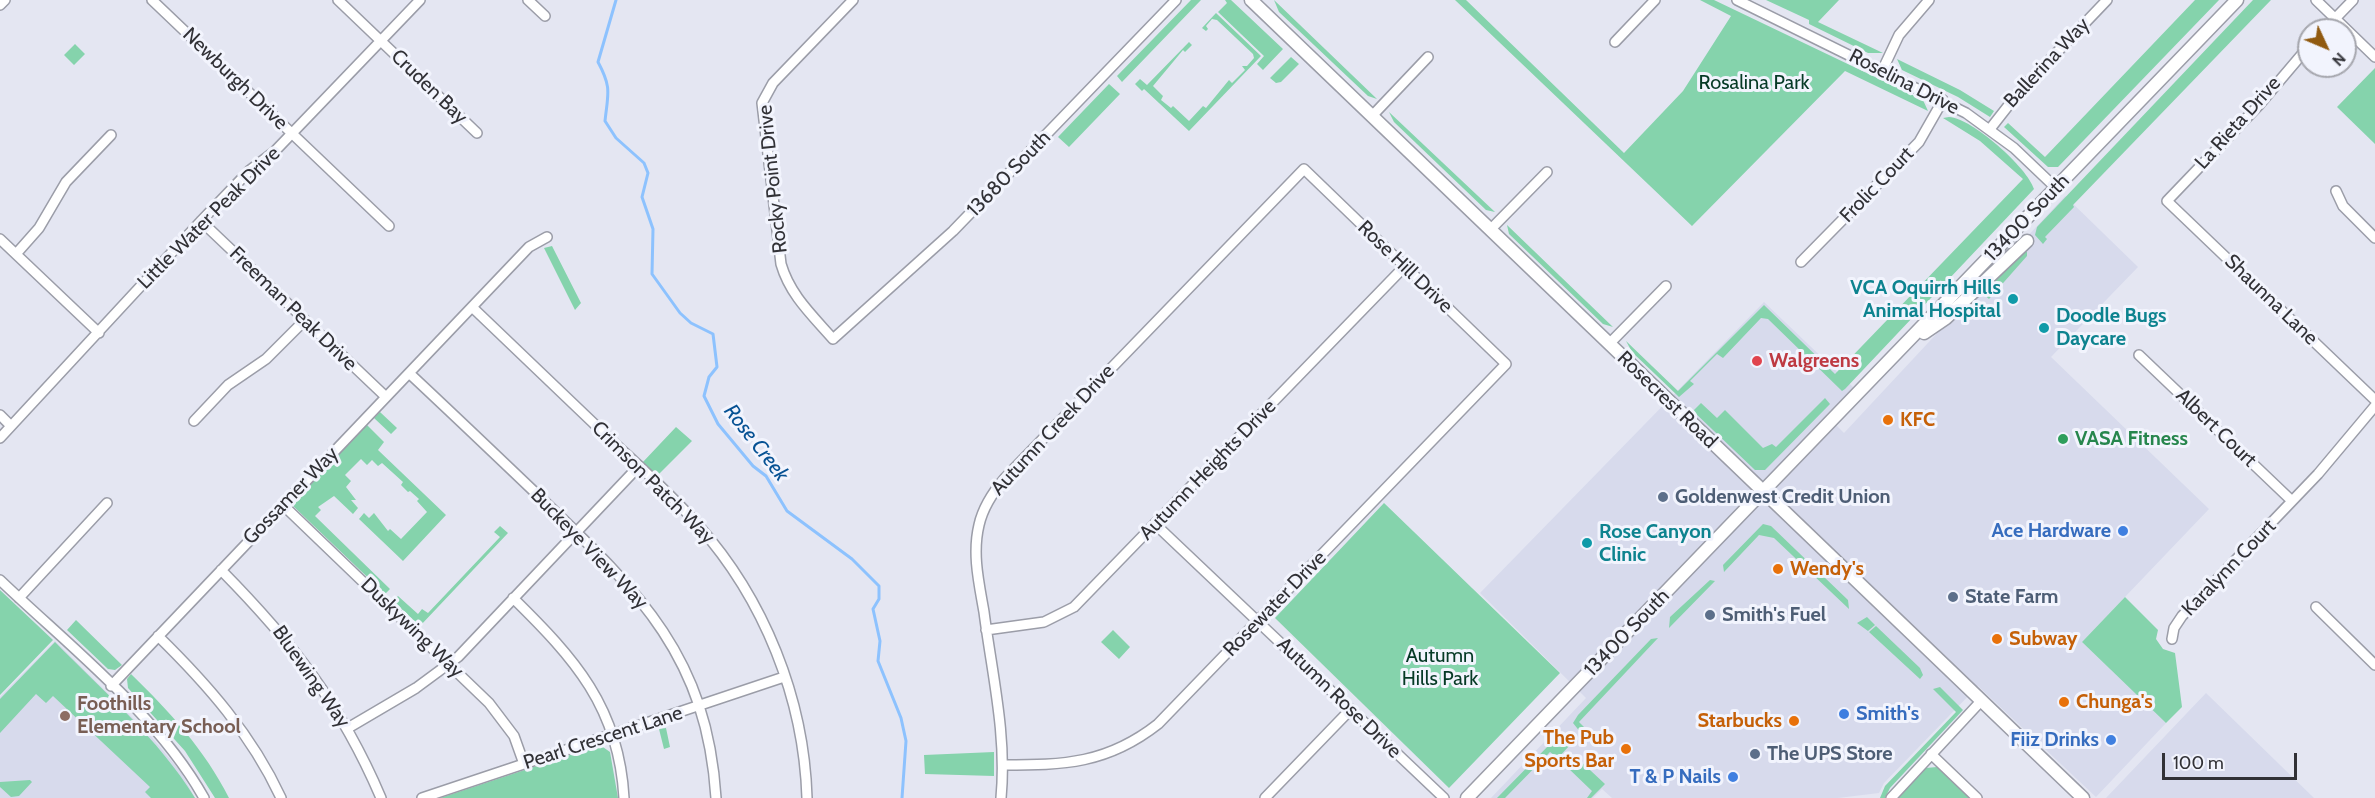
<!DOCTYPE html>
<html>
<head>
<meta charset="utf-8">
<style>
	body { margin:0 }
	#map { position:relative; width:2375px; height:798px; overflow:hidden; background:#e4e6f2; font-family:Cabin,sans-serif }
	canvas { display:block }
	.north { position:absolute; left:2297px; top:18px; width:60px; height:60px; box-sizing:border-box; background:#f2f4fd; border:2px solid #a5a6ad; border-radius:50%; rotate:134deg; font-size:16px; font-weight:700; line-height:24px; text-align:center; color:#313136 }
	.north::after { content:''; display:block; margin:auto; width:21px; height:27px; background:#915a10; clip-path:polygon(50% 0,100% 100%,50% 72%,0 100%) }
	.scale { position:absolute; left:2162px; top:753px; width:135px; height:27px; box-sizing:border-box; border:3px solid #313136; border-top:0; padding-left:8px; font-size:18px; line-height:21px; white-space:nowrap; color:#313136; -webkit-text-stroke:4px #f2f4fd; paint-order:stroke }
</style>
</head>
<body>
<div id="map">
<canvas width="2375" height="798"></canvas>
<div class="north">N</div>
<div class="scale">100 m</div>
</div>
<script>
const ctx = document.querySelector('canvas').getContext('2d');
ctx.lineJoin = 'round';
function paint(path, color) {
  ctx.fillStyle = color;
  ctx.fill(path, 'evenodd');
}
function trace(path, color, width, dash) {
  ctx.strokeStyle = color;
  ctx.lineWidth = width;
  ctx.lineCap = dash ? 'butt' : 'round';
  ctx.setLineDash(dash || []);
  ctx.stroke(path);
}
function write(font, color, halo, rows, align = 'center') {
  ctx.font = font + ' Cabin,sans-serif';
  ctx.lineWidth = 6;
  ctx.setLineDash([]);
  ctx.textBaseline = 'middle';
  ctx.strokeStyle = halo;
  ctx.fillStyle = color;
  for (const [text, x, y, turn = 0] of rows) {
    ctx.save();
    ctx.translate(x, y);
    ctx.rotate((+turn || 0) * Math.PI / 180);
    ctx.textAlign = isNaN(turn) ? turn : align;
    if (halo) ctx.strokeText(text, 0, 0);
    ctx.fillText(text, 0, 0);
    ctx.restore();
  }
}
const built = new Path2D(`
	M2065 196 2138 267 2051 357 2209 509 2082 642 2166 723 2096 797 1978 686 1884 783 1879 793 1838 798H1612L1602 789 1593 798H1491L1586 698 1480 593 1764 302 1854 388 1826 415 1844 433Z
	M55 641 149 734 181 772 195 798H0V697Z
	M2206 693 2314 798H2106Z`);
const green = new Path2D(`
	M1191 0H1201L1122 82 1117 76Z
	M1225 0H1231L1283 49 1263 70 1257 64 1264 56 1218 12 1227 3Z
	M1274 0 1377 99 1368 96 1279 12Z
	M1455 0H1466L1624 153 1683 91 1731 16 1700 0H1714L1923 100 1928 111 1845 71 1692 226Z
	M1766 0H1839L1818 22 1883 53H1868L1809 24V20Z
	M2195 0H2219L2058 167H2048L2004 127 2008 123 2045 157Z
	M2253 0H2271L2073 205 2074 207 2045 237 2047 239 2043 244 2035 235 2037 227Z
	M1216 13 1261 56 1189 131 1144 89 1142 91 1135 84 1140 79 1147 85 1189 42 1192 45 1185 52 1183 50 1153 86 1163 96 1161 100 1171 108 1173 106 1189 121 1203 106 1206 108 1229 80 1232 83 1245 70 1242 66H1247L1254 58 1253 54 1217 20 1212 19 1206 26 1208 29 1206 31 1202 28Z
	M75 44 85 54 74 65 64 55Z
	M1291 57 1299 64 1281 82 1276 83 1270 78Z
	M1897 59 1960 90 1994 111 1990 117 1958 97 1902 70Z
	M2375 68V144L2337 107Z
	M1109 84 1120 94 1069 147 1058 137Z
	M1389 112 1495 212 1486 210 1394 122Z
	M1949 117C1972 118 2028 168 2034 189L1845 389 1842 391 1768 319 1761 318 1723 358 1717 354 1690 381 1694 384 1679 397 1632 352 1626 341 1678 391 1764 305 1835 374 2023 179 1980 141 1943 118Z
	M1507 225 1613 327 1603 324 1509 234Z
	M552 246 581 303 575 310 544 248Z
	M2023 249 2027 252V256L1989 299 1980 291Z
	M1825 398 1830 404 1765 470H1755L1693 411 1701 403 1717 418 1725 410 1763 448 1772 444 1776 447Z
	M380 412 397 428 391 434 374 418Z
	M367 425 384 442 378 450 446 515 403 561 359 519 364 513 369 518 374 513 388 531 390 529 401 539 427 512 417 501 419 499 410 491 408 492 401 485 403 482 382 463 378 466 372 460 367 465 361 459 345 475 351 481 346 487 356 500H351L358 508 353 514 334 496 318 507 321 510 315 516 390 589 385 594 291 504Z
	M676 427 692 441 657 476 642 463Z
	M1384 503 1560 673 1449 788 1275 618Z
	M1763 524 1771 526 1848 600 1849 609 1774 538 1759 535 1724 572 1723 565Z
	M500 526 508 533 420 626 393 601 398 596 418 614 422 609 428 613 500 537 494 532Z
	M1710 580 1715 581 1669 628 1670 617Z
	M0 590 53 640 0 695Z
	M2125 597 2158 630 2156 639 2163 649 2175 653 2182 707 2166 723 2082 642Z
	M1867 617 1875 625 1868 631 1857 623Z
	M76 620 122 665 115 670 108 669 67 630Z
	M1876 626 1920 668 1923 675 1920 679 1869 632Z
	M1113 630 1130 647 1119 659 1101 642Z
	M1658 638 1579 722 1586 729 1581 733 1573 723 1578 715 1651 639Z
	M55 642C103 691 159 739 195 798H151L145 792 150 787 53 696 46 703 36 694 0 733V699Z
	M131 674C169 711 205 750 229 798H215L185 751 128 688 127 679Z
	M1940 687 1963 710 1890 788 1885 798H1880L1885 786 1956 712 1933 689Z
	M666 728 670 747 664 749 659 729Z
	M1561 736 1570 745 1558 758 1550 752 1505 798H1497L1553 741Z
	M600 745 610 752 618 798H440Z
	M994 752V776L925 774 924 755Z
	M1576 757 1605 784 1591 798H1587L1592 791 1567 767Z
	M1937 767 1971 798H1898L1926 768Z
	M30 780 32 782 19 796 11 797 0 787V782Z`);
const stream = new Path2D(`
	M616 0 598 62C612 88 608 93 605 121L616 138 644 163 648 173 642 197 653 229 652 274 680 313 691 323 713 334 717 367 709 377 704 396 718 424 753 466 766 476 787 511 852 559 879 586V599L873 609 880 641 878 661 901 718 906 741 902 798`);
const minor = new Path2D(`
	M152 0 389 226
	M338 0 477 133
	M528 0 545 16
	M853 0 773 83 762 103 781 264C790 295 812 315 833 339L953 231 1176 0
	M1737 0 1966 113 2014 148 2056 188
	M2316 0 2375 57
	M0 5 5 0
	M2324 30 2353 0
	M1615 42 1655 0
	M2309 46 2259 105 2167 201 2375 400
	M1882 71 1899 35 1929 0
	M1372 116 1428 57
	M1990 129 2019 92 2107 0
	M2336 191 2343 206 2375 238
	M201 221 386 397
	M1490 230 1547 172
	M0 239 99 333
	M16 254 39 228 66 182 111 135
	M1801 262 1919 142 1943 100
	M472 307C518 351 564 395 610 439 640 467 671 494 698 525 764 599 804 698 807 798
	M1609 344 1666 286
	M2139 355 2292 501
	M409 373C454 415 499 458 544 501 640 593 707 657 716 798
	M0 415 11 426
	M194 421 228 385 266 359 305 320
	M0 438 201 221 250 170 275 151 420 0
	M283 505 489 703 514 736 524 764
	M1155 524 1444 798
	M221 570C292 642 341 704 381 798
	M0 580C69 646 157 714 204 798
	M19 598 107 503
	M513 598C574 658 619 707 624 798
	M2316 607 2375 665
	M986 630 1044 622 1074 607 1405 266
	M158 636C207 684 252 735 281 798
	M2172 639 2174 628 2182 616 2318 474 2375 406
	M111 686 529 247 547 237
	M348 728 416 688 458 657 639 466
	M1931 754 1977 798
	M422 798 784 677
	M1001 798C1007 735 992 674 984 612 979 583 972 554 979 525 983 507 993 492 1005 478L1304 169 1506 364 1158 724C1107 764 1064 765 1003 765
	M1265 798 1351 709
	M1891 798 1982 700`);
const major = new Path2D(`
	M1251 0 2083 798
	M1924 333 1946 318 2027 241
	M1467 798 2237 0`);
const markers = [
	[2013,299,6,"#0f9aa8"],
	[2044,328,6,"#0f9aa8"],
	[1757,361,6,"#e0444e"],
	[1888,420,6,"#e8710a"],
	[2063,439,6,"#2e9e5b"],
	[1663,497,6,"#5c6f8a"],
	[2123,531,6,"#3f7fe0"],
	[1587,543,6,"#0f9aa8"],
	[1778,569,6,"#e8710a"],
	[1953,597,6,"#5c6f8a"],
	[1710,615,6,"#5c6f8a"],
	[1997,639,6,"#e8710a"],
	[2064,702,6,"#e8710a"],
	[1844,714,6,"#3f7fe0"],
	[65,716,6,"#8d6e63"],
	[1794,721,6,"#e8710a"],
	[2111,740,6,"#3f7fe0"],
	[1626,749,6,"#e8710a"],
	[1755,754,6,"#5c6f8a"],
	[1733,777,6,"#3f7fe0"]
];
const streetNames = [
	["Ballerina Way",2047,63,-47],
	["Newburgh Drive",235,79,44],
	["Roselina Drive",1904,82,27],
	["Cruden Bay",429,87,44],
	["La Rieta Drive",2238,123,-48],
	["13680 South",1009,174,-46],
	["Rocky Point Drive",773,179,-96],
	["Frolic Court",1877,185,-46],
	["Little Water Peak Drive",209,218,-45],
	["13400 South",2027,218,-46],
	["Rose Hill Drive",1405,267,44],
	["Shaunna Lane",2271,300,44],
	["Freeman Peak Drive",293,309,44],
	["Rosecrest Road",1667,400,44],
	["Albert Court",2216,428,44],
	["Autumn Creek Drive",1053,430,-47],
	["Autumn Heights Drive",1208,470,-46],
	["Crimson Patch Way",653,483,45],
	["Gossamer Way",291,496,-46],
	["Buckeye View Way",589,549,46],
	["Karalynn Court",2229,568,-46],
	["Rosewater Drive",1275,604,-46],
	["Duskywing Way",412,628,44],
	["13400 South",1627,633,-46],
	["Bluewing Way",311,677,55],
	["Autumn Rose Drive",1339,698,44],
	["Pearl Crescent Lane",603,738,-18]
];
const parkNames = [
	["Rosalina Park",1754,83],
	["Autumn",1440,656],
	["Hills Park",1440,679]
];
const cultureNames = [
	["VCA Oquirrh Hills",2001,288,"right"],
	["Animal Hospital",2001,311,"right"],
	["Doodle Bugs",2056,316],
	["Daycare",2056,339],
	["Rose Canyon",1599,532],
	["Clinic",1599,555]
];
const healthNames = [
	["Walgreens",1769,361]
];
const foodNames = [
	["KFC",1900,420],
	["Wendy's",1790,569],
	["Subway",2009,639],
	["Chunga's",2076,702],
	["Starbucks",1782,721,"right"],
	["The Pub",1614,738,"right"],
	["Sports Bar",1614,761,"right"]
];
const leisureNames = [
	["VASA Fitness",2075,439]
];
const serviceNames = [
	["Goldenwest Credit Union",1675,497],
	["State Farm",1965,597],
	["Smith's Fuel",1722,615],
	["The UPS Store",1767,754]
];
const shopNames = [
	["Ace Hardware",2111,531],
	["Smith's",1856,714,"left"],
	["Fiiz Drinks",2099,740],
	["T & P Nails",1721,777]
];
const educationNames = [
	["Foothills",77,704],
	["Elementary School",77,727]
];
const waterNames = [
	["Rose Creek",756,443,52]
];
paint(built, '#d7daec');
paint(green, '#85d3ac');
trace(stream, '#8dc2fe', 3);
trace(minor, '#9b9da8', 12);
trace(major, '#9b9da8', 15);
trace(minor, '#fff', 9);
trace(major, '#fff', 12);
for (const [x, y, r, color] of markers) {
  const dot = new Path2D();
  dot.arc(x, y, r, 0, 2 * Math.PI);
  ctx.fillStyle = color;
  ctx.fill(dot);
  trace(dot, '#f2f4fd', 2);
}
write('20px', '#313136', '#f2f4fd', streetNames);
write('20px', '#063a26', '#f2f4fd', parkNames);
write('bold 20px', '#0d838f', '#f2f4fd', cultureNames, 'left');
write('bold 20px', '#be3a42', '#f2f4fd', healthNames, 'left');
write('bold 20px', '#c56008', '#f2f4fd', foodNames, 'left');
write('bold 20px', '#27864d', '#f2f4fd', leisureNames, 'left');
write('bold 20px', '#4e5e75', '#f2f4fd', serviceNames, 'left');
write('bold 20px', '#366cbe', '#f2f4fd', shopNames, 'right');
write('bold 20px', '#785e54', '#f2f4fd', educationNames, 'left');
write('italic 21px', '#075294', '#f2f4fd', waterNames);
</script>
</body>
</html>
